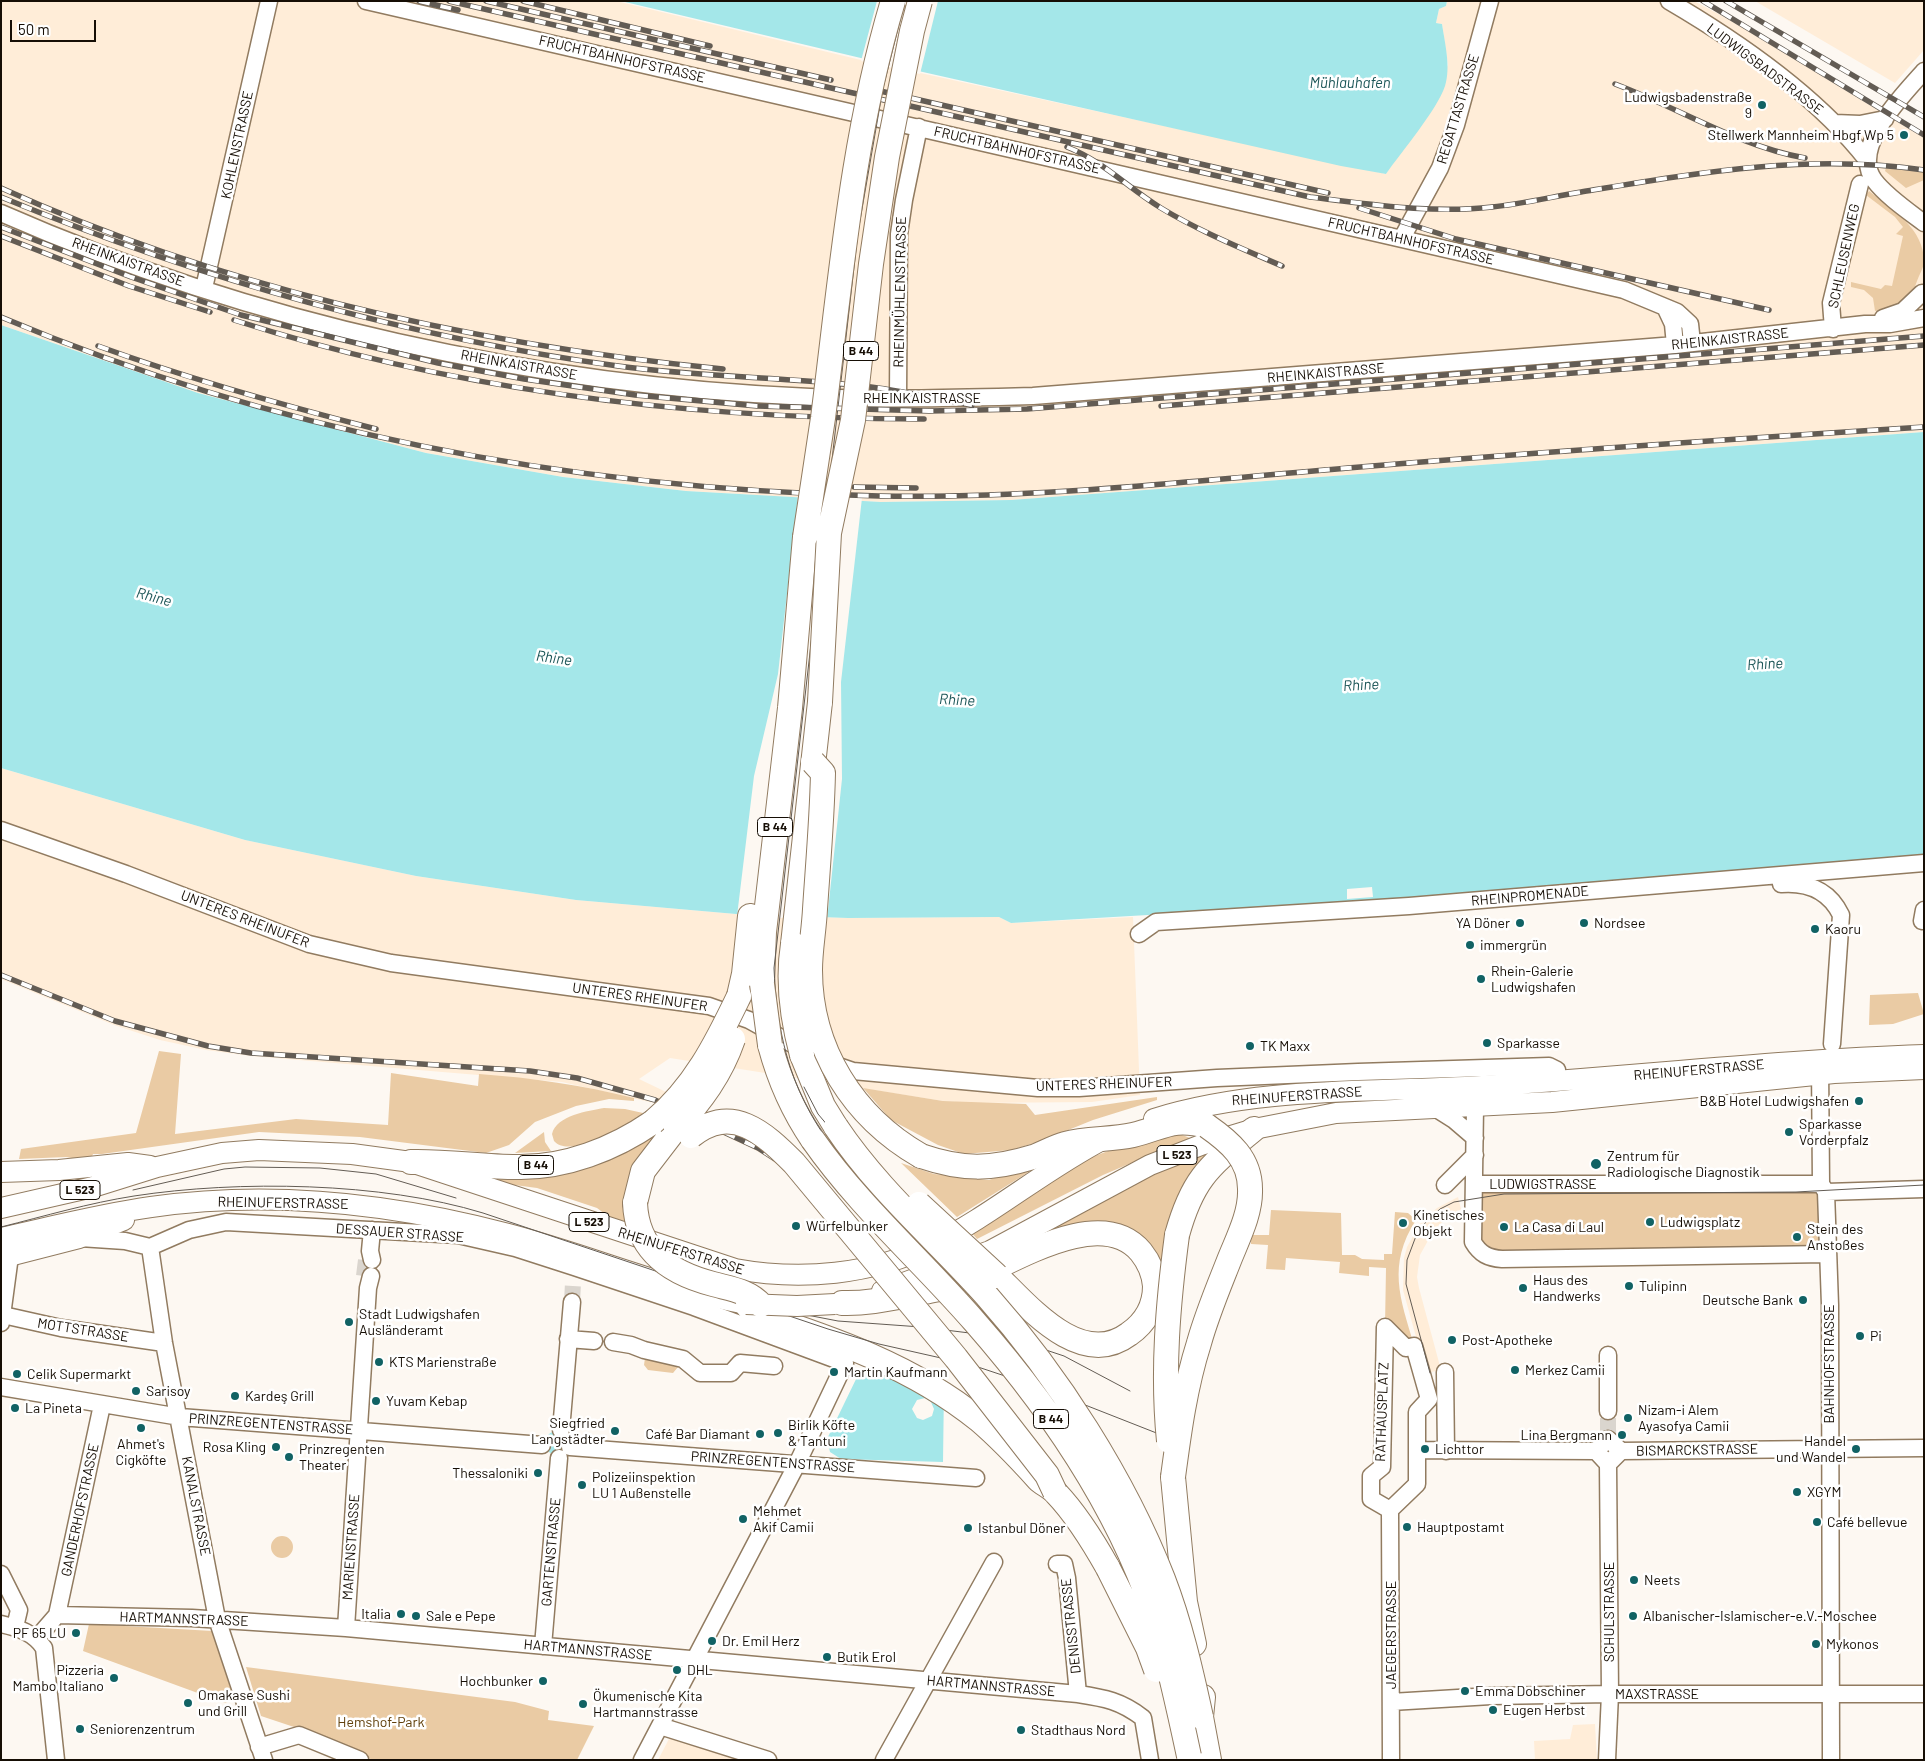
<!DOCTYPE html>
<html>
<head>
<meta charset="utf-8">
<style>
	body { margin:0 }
	#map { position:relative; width:1925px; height:1761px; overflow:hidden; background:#fdf8f2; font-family:Barlow,sans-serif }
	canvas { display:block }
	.frame { position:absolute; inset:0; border:2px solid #160e05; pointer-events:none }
	.scale { position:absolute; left:10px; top:20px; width:86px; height:22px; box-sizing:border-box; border:2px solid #160e05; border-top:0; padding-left:6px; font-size:15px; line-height:18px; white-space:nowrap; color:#160e05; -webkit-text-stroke:4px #fff; paint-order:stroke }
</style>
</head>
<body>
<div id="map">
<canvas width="1925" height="1761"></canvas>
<div class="frame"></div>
<div class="scale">50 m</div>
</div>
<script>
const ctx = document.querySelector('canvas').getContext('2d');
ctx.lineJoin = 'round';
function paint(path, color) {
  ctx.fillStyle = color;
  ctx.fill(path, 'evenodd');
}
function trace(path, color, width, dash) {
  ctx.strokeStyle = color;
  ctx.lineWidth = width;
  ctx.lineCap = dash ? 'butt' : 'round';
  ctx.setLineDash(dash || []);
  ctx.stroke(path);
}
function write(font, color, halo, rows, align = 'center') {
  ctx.font = font + ' Barlow,sans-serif';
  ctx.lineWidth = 5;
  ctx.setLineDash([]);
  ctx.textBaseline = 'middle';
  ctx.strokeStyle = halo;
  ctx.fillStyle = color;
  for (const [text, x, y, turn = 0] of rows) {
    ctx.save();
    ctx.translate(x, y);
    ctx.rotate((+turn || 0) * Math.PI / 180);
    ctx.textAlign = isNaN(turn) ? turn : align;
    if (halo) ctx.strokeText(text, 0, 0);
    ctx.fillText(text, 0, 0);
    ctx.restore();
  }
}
const built = new Path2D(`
	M1 1H616L865 61 1386 174 1448 65 1442 24 1436 23 1439 9 1446 6 1447 1H1694L1730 20 1924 138V432L1011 500 881 502 686 491 563 477 426 453 198 393 1 325Z
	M1755 1H1924V50L1895 83Z
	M1 768 245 840 416 876 576 900 736 914 848 918 999 917 1011 923 1133 917 1140 1095 1092 1102 973 1103 943 1101 670 1058 639 1079 712 1114 796 1168 789 1172 757 1151 654 1103 562 1082 251 1056 206 1050 160 1040 114 1025 1 979Z
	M1458 1197 1461 1209 1435 1228 1420 1255 1417 1277 1419 1288 1441 1370 1426 1373 1403 1290 1404 1258 1407 1247 1420 1224 1437 1208Z
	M1595 1724 1597 1760H1535L1534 1741 1570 1739 1573 1725Z
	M670 1737 739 1760H658Z`);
const green = new Path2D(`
	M1886 168 1924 172V180L1906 188 1885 171Z
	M1869 191C1892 209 1925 229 1924 263 1923 269 1919 275 1917 281 1909 305 1899 307 1875 311L1873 298 1864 290 1851 287V282L1881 289 1885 285 1892 286 1903 236 1896 234 1903 227 1895 217 1866 195Z
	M1918 993 1924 1014 1893 1024 1869 1025 1870 995Z
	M159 1051 181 1054 175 1134 296 1119 388 1125 391 1073 478 1086 479 1074C534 1078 581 1085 634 1098V1101L609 1099 576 1106 535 1122 509 1145 486 1153 360 1137 259 1132 102 1154H93L90 1161 66 1157 19 1159 21 1149 136 1133Z
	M863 1088 943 1101 1026 1104 1035 1115 1157 1097V1100L1093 1120 1041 1141 1011 1150 964 1154 938 1145 891 1120Z
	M604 1108 625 1109 643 1113C628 1125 570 1160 554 1141L552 1134C557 1115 588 1111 604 1108Z
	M665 1123 625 1225 624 1221 609 1217 597 1208 537 1188 507 1184 475 1172 523 1173Z
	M1167 1129 1190 1138 1103 1175 977 1239 971 1232 1092 1157Z
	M544 1132 545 1142 551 1151 515 1153Z
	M1220 1148 1164 1274 1130 1232 1001 1258 1140 1178Z
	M1051 1158 957 1217 901 1163 934 1174 989 1180Z
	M1475 1184H1821L1827 1254 1479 1251Z
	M1271 1210 1341 1213 1342 1255H1355L1362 1259 1384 1260V1254H1392L1395 1212 1408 1213 1416 1220C1387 1265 1400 1298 1414 1345L1385 1326 1386 1268 1369 1267V1276L1339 1273 1340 1262 1286 1258 1285 1270 1266 1269 1268 1245 1251 1244V1235H1269Z
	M645 1358 677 1363 678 1367 673 1373 648 1370 644 1365Z
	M271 1547a11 11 0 1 1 22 0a11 11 0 1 1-22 0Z
	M89 1624 213 1631 234 1700 225 1703 83 1651Z
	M246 1667 515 1702 549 1711 548 1720 594 1726 577 1760H373L303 1730 261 1716Z`);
const water = new Path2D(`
	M621 1H1447L1446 6 1439 9 1436 23 1442 24C1445 44 1451 67 1445 86 1437 110 1402 151 1386 174L1341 166 865 59Z
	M1 325 198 393 426 453 563 477 686 491 881 502 1011 500 1924 432V856L1421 899 1011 923 999 917 848 918 736 914 576 900 416 876 245 840 1 768Z
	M859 1373 944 1387 943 1462 841 1459 830 1452 827 1439ZM925 1398 931 1402 934 1409 932 1416 923 1420 917 1418 912 1409 917 1400Z
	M545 1443a12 12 0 1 1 24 0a12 12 0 1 1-24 0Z`);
const pier = new Path2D(`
	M877 1H938L920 74 861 61Z
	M798 495 862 498 841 682 842 779 827 920 737 916 754 776 778 674Z
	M1372 887 1373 897 1347 899V889Z`);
const minorTunnel = new Path2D(`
	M364 1276 366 1260
	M572 1302 573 1283
	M1608 1434V1411`);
const minor = new Path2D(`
	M366 1 1624 290 1677 312 1690 324 1692 343
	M1669 1C1739 42 1817 96 1867 160
	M1924 71C1903 95 1850 147 1874 180 1886 196 1908 211 1924 223
	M1835 123 1860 124 1885 119
	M1 213C251 323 538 386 810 397 884 400 959 398 1033 396L1675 345 1865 324H1890L1924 318
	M1402 238 1440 168 1456 125 1490 1
	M204 288 269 1
	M1665 307 1673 324 1675 345
	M1883 318 1903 311 1922 293
	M1833 329 1831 303 1860 184
	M898 398 899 234 904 200 919 127
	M1 830 126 874 309 944 391 963 709 1006 749 1020 821 1060 853 1071 1038 1088H1079L1217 1078 1358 1072 1549 1066 1557 1070
	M1781 884C1807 882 1829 890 1841 915L1832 1044
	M1922 921 1924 910
	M1139 934 1156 922 1409 906 1924 863
	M1820 1064 1821 1184 1826 1192 1830 1305 1831 1760
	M1484 1100 1475 1107 1473 1242C1480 1254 1488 1258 1502 1259L1827 1254
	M1435 1108 1454 1120 1475 1138
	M1475 1184H1821
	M1445 1185 1475 1155
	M1826 1192 1924 1189
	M372 1230 370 1251 372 1260
	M80 1238 125 1241 150 1247 189 1230 226 1222 458 1235 515 1248 574 1267 694 1307 845 1363 797 1464 642 1760
	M150 1247 164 1343 217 1619 264 1760
	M3 1315 61 1328 164 1343
	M1 1323 10 1256
	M1385 1327 1406 1348 1414 1346 1429 1399 1417 1412V1484L1390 1510 1371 1499V1476L1382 1467Z
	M568 1339 594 1341
	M613 1342 631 1345 644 1350 683 1359 700 1373H731L740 1363 774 1366
	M1445 1372 1446 1451
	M1 1387 180 1417 542 1445
	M1608 1411V1355
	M561 1430 572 1302
	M570 1447 976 1478
	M1417 1450 1596 1451 1608 1464 1621 1451 1608 1439 1596 1451
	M1621 1451 1924 1448
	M1390 1510 1391 1760
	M1057 1564H1064L1067 1578 1078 1694
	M1 1574 19 1610 15 1627
	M57 1615 102 1405
	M1 1624C19 1628 34 1633 44 1648L56 1760
	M346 1628 368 1288 371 1276
	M37 1638 57 1615 192 1618 346 1628 1078 1694C1105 1698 1121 1701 1143 1718L1150 1760
	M543 1646 559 1458
	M1391 1702 1491 1696 1610 1694H1924
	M660 1726 768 1760
	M259 1747 299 1735 360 1760
	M884 1760 994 1562
	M1607 1760 1610 1694 1608 1464`);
const major = new Path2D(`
	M1154 1119C1260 1086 1372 1093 1482 1086 1629 1077 1776 1060 1924 1055
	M1 1172 59 1170 128 1163 150 1166
	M1 1208 93 1187 157 1167 222 1153 259 1150 352 1154 411 1162 735 1269C801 1281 871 1275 932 1245 992 1215 1044 1170 1104 1139
	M1 1238C51 1227 101 1214 151 1207 271 1190 391 1203 508 1234 588 1255 665 1288 746 1304
	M1 1258 79 1238 124 1220
	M882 1291 990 1251 1150 1165 1201 1145 1254 1129 1336 1113 1552 1102 1834 1073 1924 1069`);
const highway = new Path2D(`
	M793 944 820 702
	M762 984 764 932 790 708 805 537
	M739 996 744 974 750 916
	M770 1045C779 1079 793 1111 813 1140
	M802 1055 823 1106 836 1127
	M921 1156C962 1170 991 1170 1033 1157 1044 1153 1054 1147 1065 1144 1087 1138 1111 1140 1133 1135 1165 1127 1172 1117 1207 1126
	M411 1162C447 1161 482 1167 517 1167 565 1168 614 1149 653 1122
	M635 1203 643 1171 676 1128
	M1177 1235C1193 1177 1210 1166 1254 1129
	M842 1303C870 1304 896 1297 924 1292 936 1289 949 1288 960 1284 1007 1266 1099 1202 1141 1252 1149 1262 1154 1274 1155 1286 1155 1306 1145 1323 1129 1334 1081 1370 1029 1307 997 1276
	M746 1304 753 1313C832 1338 914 1367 979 1420 1000 1438 1019 1458 1038 1479 1043 1484 1051 1487 1056 1493 1076 1514 1094 1543 1108 1568
	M1173 1477 1185 1602 1194 1644
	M1203 1697 1201 1717 1209 1760`);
const tram = new Path2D(`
	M804 1087 818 1114 900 1211
	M133 1190 224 1169 245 1167 320 1168 376 1174 456 1198
	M894 1218C816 1137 779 1084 774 968L858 232 883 88 905 1
	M1 1227C45 1216 89 1203 134 1196 238 1180 382 1182 483 1213L828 1329 879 1344 972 1365 1047 1390 1159 1434
	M807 1315 838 1321 921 1327 1010 1338 1064 1356 1130 1391
	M1430 1373 1406 1284 1407 1260 1416 1236 1425 1223 1440 1209 1454 1202 1504 1194 1796 1192 1924 1185`);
const rail = new Path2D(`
	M419 1 458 10
	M449 1 1310 197C1370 204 1431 214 1492 207 1522 204 1551 197 1581 192 1696 173 1808 153 1924 170
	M486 1 831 80
	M523 1 710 46
	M1703 1 1924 135
	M1726 1 1924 117
	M1615 84C1679 108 1738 146 1805 158
	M867 88 1328 193
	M1067 147C1103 161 1128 188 1161 208 1199 231 1241 248 1282 266
	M1 188C228 290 477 345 723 369
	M1 197C200 279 405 337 618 366 700 377 782 377 863 386 900 390 936 399 972 405
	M1359 208 1456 239 1769 310
	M1 227 131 277 241 315 438 363 524 379 635 395 757 406 929 411 1027 409 1924 336
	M1 236 129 286 210 312
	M1 317C279 434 578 489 879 496 1035 499 1192 481 1348 468 1539 452 1732 439 1924 427
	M234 320C455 391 693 419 924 419
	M98 346C189 379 282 405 376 429
	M1161 406 1924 345
	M854 487 916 488
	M1 975 115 1021 208 1046 251 1053 530 1071 577 1078 655 1100 758 1148 792 1170`);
const majorBridge = new Path2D(`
	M746 1304 797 1306 835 1304`);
const highwayBridge = new Path2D(`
	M805 537C811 498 817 458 823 418 841 277 852 138 893 1
	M820 702 829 533 853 420 871 264 887 157 912 31 920 1
	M813 762 823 773C822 819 818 864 815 909 814 930 810 950 810 970 810 1049 853 1117 921 1156
	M793 944C787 982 792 1018 802 1055
	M762 984 770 1045
	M653 1122C694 1088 716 1044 739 996
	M836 1127C878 1190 936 1239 986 1295 1058 1376 1124 1479 1163 1579 1180 1623 1191 1671 1201 1717
	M676 1128C701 1101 721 1074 733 1039
	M691 1136C732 1103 764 1133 794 1163L956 1358 1047 1475 1055 1492
	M813 1140C859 1206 921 1260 974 1321 1053 1411 1124 1515 1159 1630 1171 1672 1180 1714 1189 1756
	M635 1203C637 1251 670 1273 713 1284 731 1289 749 1291 761 1305
	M919 1204 997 1276
	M1169 1441C1162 1372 1168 1303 1177 1235
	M1173 1477C1179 1432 1185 1387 1199 1343 1207 1314 1219 1286 1230 1258 1239 1236 1251 1212 1250 1189 1250 1159 1230 1142 1207 1126
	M1108 1568 1148 1648 1156 1670`);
const markers = [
	[1762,105,5,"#116264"],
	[1904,135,5,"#116264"],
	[1520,923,5,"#116264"],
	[1584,923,5,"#116264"],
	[1815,929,5,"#116264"],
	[1470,945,5,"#116264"],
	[1481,979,5,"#116264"],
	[1487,1043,5,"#116264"],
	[1250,1046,5,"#116264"],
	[1859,1101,5,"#116264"],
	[1789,1132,5,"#116264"],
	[1596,1164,6,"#116264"],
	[1650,1222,5,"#116264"],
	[1403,1223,5,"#116264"],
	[796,1226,5,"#116264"],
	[1504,1227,5,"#116264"],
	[1797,1237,5,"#116264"],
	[1629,1286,5,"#116264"],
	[1523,1288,5,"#116264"],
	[1803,1300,5,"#116264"],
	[349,1322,5,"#116264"],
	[1860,1336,5,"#116264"],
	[1452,1340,5,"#116264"],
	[379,1362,5,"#116264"],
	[1515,1370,5,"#116264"],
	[834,1372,5,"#116264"],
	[17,1374,5,"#116264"],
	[136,1391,5,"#116264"],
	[235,1396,5,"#116264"],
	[376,1401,5,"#116264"],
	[15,1408,5,"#116264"],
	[1628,1418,5,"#116264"],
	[141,1428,5,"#116264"],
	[615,1431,5,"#116264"],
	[778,1433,5,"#116264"],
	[760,1434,5,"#116264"],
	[1622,1435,5,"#116264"],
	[276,1447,5,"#116264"],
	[1425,1449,5,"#116264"],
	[1856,1449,5,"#116264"],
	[289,1457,5,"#116264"],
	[538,1473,5,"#116264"],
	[582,1485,5,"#116264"],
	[1797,1492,5,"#116264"],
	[743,1519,5,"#116264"],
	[1817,1522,5,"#116264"],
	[1407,1527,5,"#116264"],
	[968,1528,5,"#116264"],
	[1634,1580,5,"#116264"],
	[401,1614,5,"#116264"],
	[416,1616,5,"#116264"],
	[1633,1616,5,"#116264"],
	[76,1633,5,"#116264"],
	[712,1641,5,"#116264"],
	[1816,1644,5,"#116264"],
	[827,1657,5,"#116264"],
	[677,1670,5,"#116264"],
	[114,1678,5,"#116264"],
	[543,1681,5,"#116264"],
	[1465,1691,5,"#116264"],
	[188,1703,5,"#116264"],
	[583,1704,5,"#116264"],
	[1493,1710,5,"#116264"],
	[80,1729,5,"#116264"],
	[1021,1730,5,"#116264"]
];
const shields = [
	[861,351,35],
	[775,827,35],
	[1177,1155,40],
	[536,1165,35],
	[80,1190,40],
	[589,1222,40],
	[1051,1419,35]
];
const shieldNames = [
	["B 44",861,351],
	["B 44",775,827],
	["L 523",1177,1155],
	["B 44",536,1165],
	["L 523",80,1190],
	["L 523",589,1222],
	["B 44",1051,1419]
];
const streetNames = [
	["FRUCHTBAHNHOFSTRASSE",622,59,13],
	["LUDWIGSBADSTRASSE",1765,69,37],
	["REGATTASTRASSE",1458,109,-73],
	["KOHLENSTRASSE",237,145,-78],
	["FRUCHTBAHNHOFSTRASSE",1017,150,13],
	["FRUCHTBAHNHOFSTRASSE",1411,241,13],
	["SCHLEUSENWEG",1844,256,-78],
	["RHEINKAISTRASSE",128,262,20],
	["RHEINMÜHLENSTRASSE",900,292,-89],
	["RHEINKAISTRASSE",1730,339,-6],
	["RHEINKAISTRASSE",519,365,10],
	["RHEINKAISTRASSE",1326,373,-5],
	["RHEINKAISTRASSE",922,398],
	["RHEINPROMENADE",1530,896,-5],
	["UNTERES RHEINUFER",245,919,21],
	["UNTERES RHEINUFER",640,997,8],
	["RHEINUFERSTRASSE",1699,1070,-5],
	["UNTERES RHEINUFER",1104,1084,-2],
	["RHEINUFERSTRASSE",1297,1096,-4],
	["LUDWIGSTRASSE",1543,1184],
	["RHEINUFERSTRASSE",283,1203,1],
	["DESSAUER STRASSE",400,1233,4],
	["RHEINUFERSTRASSE",681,1251,17],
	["MOTTSTRASSE",83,1330,9],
	["BAHNHOFSTRASSE",1829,1364,-90],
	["RATHAUSPLATZ",1382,1412,-88],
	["PRINZREGENTENSTRASSE",271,1424,4],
	["BISMARCKSTRASSE",1697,1450,-1],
	["PRINZREGENTENSTRASSE",773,1462,4],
	["KANALSTRASSE",196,1506,79],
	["GANDERHOFSTRASSE",80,1510,-78],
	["MARIENSTRASSE",351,1547,-86],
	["GARTENSTRASSE",551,1552,-85],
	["SCHULSTRASSE",1609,1612,-90],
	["HARTMANNSTRASSE",184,1619,2],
	["DENISSTRASSE",1071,1626,-96],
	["JAEGERSTRASSE",1391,1635,-90],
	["HARTMANNSTRASSE",588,1650,5],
	["HARTMANNSTRASSE",991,1686,5],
	["MAXSTRASSE",1657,1694]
];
const poiNames = [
	["Ludwigsbadenstraße",1752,97,"right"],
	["9",1752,113,"right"],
	["Stellwerk Mannheim Hbgf Wp 5",1894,135,"right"],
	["YA Döner",1510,923,"right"],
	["Nordsee",1594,923],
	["Kaoru",1825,929],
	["immergrün",1480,945],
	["Rhein-Galerie",1491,971],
	["Ludwigshafen",1491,987],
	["Sparkasse",1497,1043],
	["TK Maxx",1260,1046],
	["B&B Hotel Ludwigshafen",1849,1101,"right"],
	["Sparkasse",1799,1124],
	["Vorderpfalz",1799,1140],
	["Zentrum für",1607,1156],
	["Radiologische Diagnostik",1607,1172],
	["Kinetisches",1413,1215],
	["Objekt",1413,1231],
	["Ludwigsplatz",1660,1222],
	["Würfelbunker",806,1226],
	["La Casa di Laul",1514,1227],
	["Stein des",1807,1229],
	["Anstoßes",1807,1245],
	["Haus des",1533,1280],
	["Handwerks",1533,1296],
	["Tulipinn",1639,1286],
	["Deutsche Bank",1793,1300,"right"],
	["Stadt Ludwigshafen",359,1314],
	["Ausländeramt",359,1330],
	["Pi",1870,1336],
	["Post-Apotheke",1462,1340],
	["KTS Marienstraße",389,1362],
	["Merkez Camii",1525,1370],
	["Martin Kaufmann",844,1372],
	["Celik Supermarkt",27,1374],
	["Sarisoy",146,1391],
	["Kardeş Grill",245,1396],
	["Yuvam Kebap",386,1401],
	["La Pineta",25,1408],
	["Nizam-i Alem",1638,1410],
	["Ayasofya Camii",1638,1426],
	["Siegfried",605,1423,"right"],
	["Langstädter",605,1439,"right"],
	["Birlik Köfte",788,1425],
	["& Tantuni",788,1441],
	["Café Bar Diamant",750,1434,"right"],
	["Lina Bergmann",1612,1435,"right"],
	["Handel",1846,1441,"right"],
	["und Wandel",1846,1457,"right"],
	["Ahmet's",141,1444,"center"],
	["Cigköfte",141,1460,"center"],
	["Rosa Kling",266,1447,"right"],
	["Prinzregenten",299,1449],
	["Theater",299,1465],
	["Lichttor",1435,1449],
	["Thessaloniki",528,1473,"right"],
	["Polizeiinspektion",592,1477],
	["LU 1 Außenstelle",592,1493],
	["XGYM",1807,1492],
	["Mehmet",753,1511],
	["Akif Camii",753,1527],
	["Café bellevue",1827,1522],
	["Hauptpostamt",1417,1527],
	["Istanbul Döner",978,1528],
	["Neets",1644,1580],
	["Italia",391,1614,"right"],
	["Sale e Pepe",426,1616],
	["Albanischer-Islamischer-e.V.-Moschee",1643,1616],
	["PF 65 LU",66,1633,"right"],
	["Dr. Emil Herz",722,1641],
	["Mykonos",1826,1644],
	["Butik Erol",837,1657],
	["Pizzeria",104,1670,"right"],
	["Mambo Italiano",104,1686,"right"],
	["DHL",687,1670],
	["Hochbunker",533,1681,"right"],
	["Emma Dobschiner",1475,1691],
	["Omakase Sushi",198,1695],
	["und Grill",198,1711],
	["Ökumenische Kita",593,1696],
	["Hartmannstrasse",593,1712],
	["Eugen Herbst",1503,1710],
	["Seniorenzentrum",90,1729],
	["Stadthaus Nord",1031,1730]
];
const parkNames = [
	["Hemshof-Park",381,1722]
];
const waterNames = [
	["Mühlauhafen",1350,83],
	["Rhine",154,597,15],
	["Rhine",554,658,8],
	["Rhine",1765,664,-3],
	["Rhine",1361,685,-3],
	["Rhine",957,700,3]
];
paint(built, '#ffedd8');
paint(green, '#eacba4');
paint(water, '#a4e7e9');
paint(pier, '#fdf8f2');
trace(minorTunnel, '#dad5ce', 16, [16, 8]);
trace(minor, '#917b60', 19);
trace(major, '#917b60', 22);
trace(highway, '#917b60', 26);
trace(minor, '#fff', 16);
trace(major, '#fff', 20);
trace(highway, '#fff', 24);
trace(tram, '#635c54', 1);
trace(rail, '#635c54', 5.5);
trace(rail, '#fff', 4, [11]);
trace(majorBridge, '#917b60', 22, []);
trace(highwayBridge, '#917b60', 26, []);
trace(majorBridge, '#fff', 20);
trace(highwayBridge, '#fff', 24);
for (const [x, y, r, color] of markers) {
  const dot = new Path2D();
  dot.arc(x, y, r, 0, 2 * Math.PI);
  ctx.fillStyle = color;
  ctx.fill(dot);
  trace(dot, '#fff', 2);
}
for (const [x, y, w] of shields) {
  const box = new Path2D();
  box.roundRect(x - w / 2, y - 9.5, w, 19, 4);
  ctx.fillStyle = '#fff';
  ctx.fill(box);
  trace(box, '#160e05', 1);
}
write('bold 12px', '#160e05', null, shieldNames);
write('14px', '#160e05', '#fff', streetNames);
write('14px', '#160e05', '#fff', poiNames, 'left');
write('14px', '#61400c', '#fff', parkNames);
write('italic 15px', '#1b5557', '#fff', waterNames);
</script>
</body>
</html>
